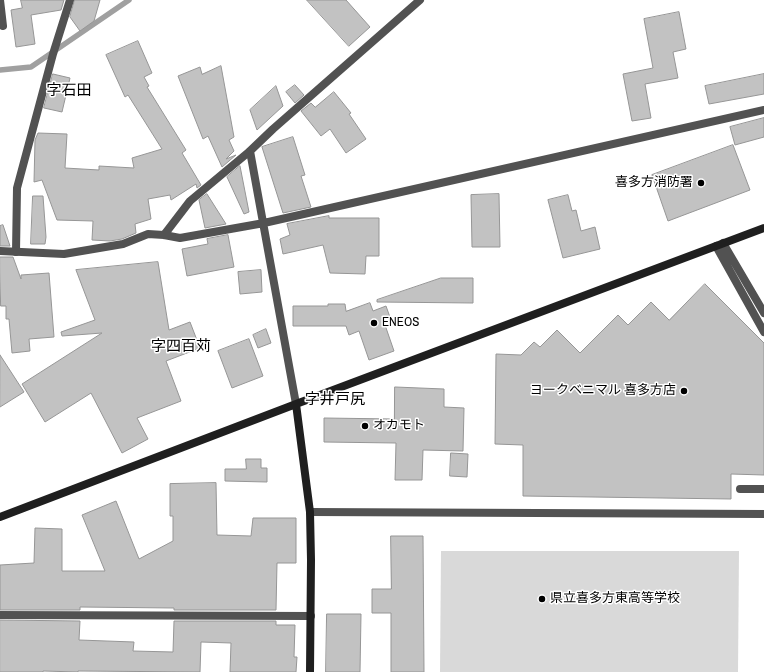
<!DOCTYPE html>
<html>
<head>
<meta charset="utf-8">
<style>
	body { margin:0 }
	canvas { display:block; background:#fff }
</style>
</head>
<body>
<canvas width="764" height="672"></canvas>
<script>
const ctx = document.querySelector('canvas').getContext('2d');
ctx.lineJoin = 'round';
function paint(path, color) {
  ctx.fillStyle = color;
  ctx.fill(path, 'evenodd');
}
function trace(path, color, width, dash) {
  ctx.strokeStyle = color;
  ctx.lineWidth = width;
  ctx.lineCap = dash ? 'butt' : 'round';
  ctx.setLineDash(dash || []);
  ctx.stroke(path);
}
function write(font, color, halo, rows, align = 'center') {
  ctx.font = font + ' "Archivo Narrow","Noto Sans JP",sans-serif';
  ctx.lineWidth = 3;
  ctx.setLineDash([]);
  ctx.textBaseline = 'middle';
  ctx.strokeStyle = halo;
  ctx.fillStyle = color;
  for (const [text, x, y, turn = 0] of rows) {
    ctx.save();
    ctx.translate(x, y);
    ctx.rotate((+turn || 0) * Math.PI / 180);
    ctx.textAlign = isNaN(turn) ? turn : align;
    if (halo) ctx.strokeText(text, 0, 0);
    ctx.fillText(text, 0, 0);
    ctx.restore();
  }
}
const green = new Path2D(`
	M441 551H739L738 672H440Z`);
const stream = new Path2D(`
	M0 70 31 67 129 0`);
const building = new Path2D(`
	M21 0H64L61 10 31 15 35 44 16 47 11 10 22 8Z
	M75 0H100L94 21 80 31 70 17Z
	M307 0H346L370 27 349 46Z
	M679 12 686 49 673 52 678 78 645 84 651 118 632 121 623 74 653 68 644 19Z
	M138 41 152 73 144 77 149 86 147 87 186 150 182 153 201 185 197 188 196 184 171 200 170 195 148 199 151 219 135 224 136 233 122 239 110 241 92 240 93 221 57 220 42 180 34 182 35 140 38 133 67 134 65 168 99 170V166L134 168 132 158 162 149 128 95 125 97 106 55Z
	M221 66 234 137 229 140 234 151 226 159 236 155 222 167 208 136 203 139 178 76 200 67 202 74Z
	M53 74 70 78 62 112 44 108Z
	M764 74V94L709 104 705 86Z
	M295 85 304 95 295 103 286 92Z
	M276 86 283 106 257 130 250 110Z
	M334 92 351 113 349 114 366 139 346 153 330 129 321 136 301 111 311 103 315 107Z
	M764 118V137L735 145 730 127Z
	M293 137 305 175 301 176 311 207 283 213 262 147Z
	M733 145 750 190 668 221 652 175Z
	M240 166 249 212 244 214 227 177Z
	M207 194 226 224 205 228 199 200Z
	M499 194 500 247H472L471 195Z
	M568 195 572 211 576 210 581 231 595 227 600 249 563 258 548 200Z
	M33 196H43L46 237 45 244H31Z
	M329 216V218H379V256H366L365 274 330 273 323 245 283 254 280 239 290 235 287 224Z
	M3 225 10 246H0V226Z
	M228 235 234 267 187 276 182 249 208 244 207 239Z
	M0 257H13L21 279V275L49 273 54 337 29 339 30 351 12 353 9 319H6V306H1Z
	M158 262 169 330 190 322 200 348 166 361 181 401 137 418 148 439 122 453 91 393 45 422 22 384 102 333 62 336 61 332 95 320 76 270Z
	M261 270 262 292 240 294 238 272Z
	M441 278H473V303L377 302V300Z
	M705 284 764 343V475L731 474V499L523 496V445L495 444 496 354 521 355 534 342 540 347 557 330 580 353 618 315 628 325 651 302 669 320Z
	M370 303 373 311 386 306 391 320 384 322 394 351 369 360 359 331 349 335 346 326H293V306H328V304H345L346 311Z
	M266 329 271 343 258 348 253 335Z
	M249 339 263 376 232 388 218 351Z
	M0 355 24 392 0 407Z
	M395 387 444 389V407L464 408 463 451 423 450 422 480H395L396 443 324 442V418L394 419Z
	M451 453 468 454 467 477 450 476Z
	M246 459H261V468H267V482L225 481V469H246Z
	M216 483 217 535 251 536 253 518H296V563H277L276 610H174V608L80 607V610H0V565L34 563 35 528 62 529V571H105L82 515 116 501 139 559 173 541V516H170V484Z
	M391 536H423L424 672H391V613H372V589H391Z
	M327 614H361L360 672H326Z
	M0 620 80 621 79 640 134 642 133 651 173 652 174 621H276V625H295L294 657H297L296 672H230L231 643 201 642 200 672 78 671V672L43 671V672H0Z`);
const lane = new Path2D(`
	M723 243 764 313
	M716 246 764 332
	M16 252 17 188 53 54 70 0
	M740 489H764`);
const street = new Path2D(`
	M0 0 3 26
	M250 151 296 404
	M164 235 190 201 250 151 273 129 420 0
	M0 251 64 254 123 244 148 234 164 235 180 238 264 223 764 110
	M310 512 764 514
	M0 615 311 616`);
const secondary = new Path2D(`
	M296 404 310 512 311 560 310 672
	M0 517 296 404 764 228`);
const markers = [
	[701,183,4,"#000"],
	[374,323,4,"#000"],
	[684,391,4,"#000"],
	[365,426,4,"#000"],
	[542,599,4,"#000"]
];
const poiNames = [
	["喜多方消防署",693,183,"right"],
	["ENEOS",382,323],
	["ヨークベニマル 喜多方店",676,391,"right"],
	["オカモト",373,426],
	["県立喜多方東高等学校",550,599]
];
const quarterNames = [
	["字石田",69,91],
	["字四百苅",181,347],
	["字井戸尻",335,400]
];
paint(green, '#d9d9d9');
trace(stream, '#a0a0a0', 5.5);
paint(building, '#c2c2c2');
trace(building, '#969696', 1);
trace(lane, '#525252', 8);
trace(street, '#525252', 8);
trace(secondary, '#1f1f1f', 8);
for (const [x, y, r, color] of markers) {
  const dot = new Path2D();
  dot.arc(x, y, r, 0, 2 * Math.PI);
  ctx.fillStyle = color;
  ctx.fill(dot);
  trace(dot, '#fff', 1.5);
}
write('13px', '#000', '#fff', poiNames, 'left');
write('15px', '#000', '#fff', quarterNames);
</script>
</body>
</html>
